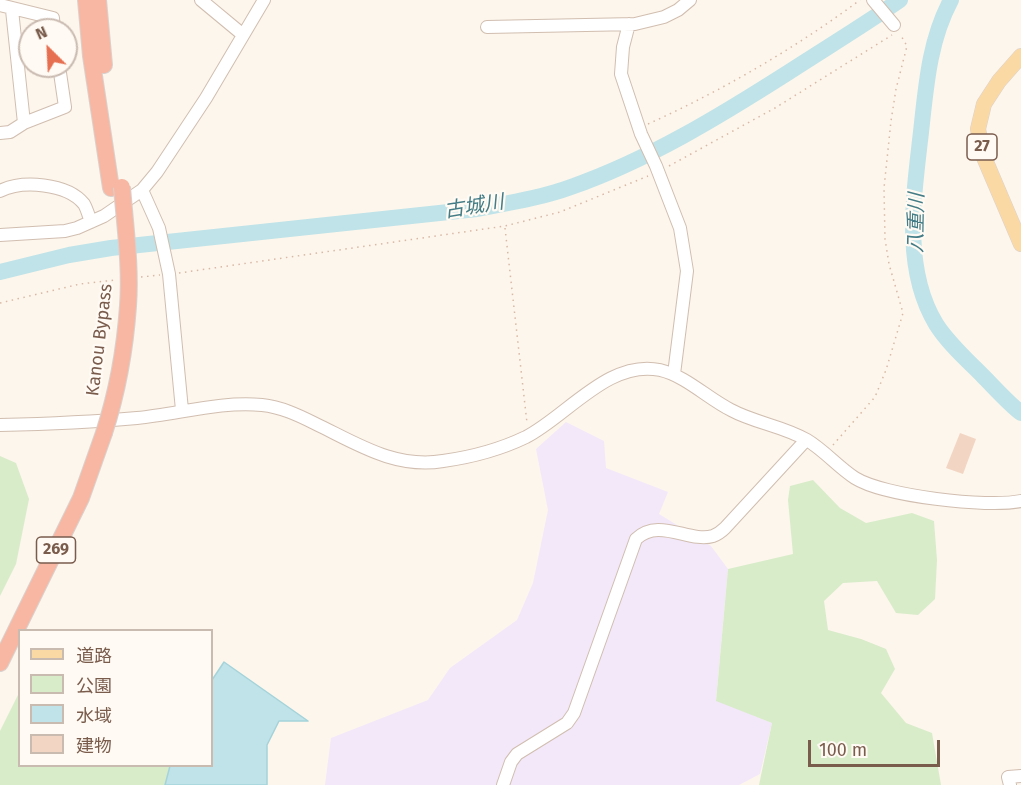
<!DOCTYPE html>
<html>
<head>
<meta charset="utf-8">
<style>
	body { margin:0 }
	#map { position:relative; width:1021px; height:785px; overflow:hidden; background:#fdf6ec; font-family:"Fira Sans","Noto Sans JP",sans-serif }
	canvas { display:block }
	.legend { position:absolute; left:18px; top:629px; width:195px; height:138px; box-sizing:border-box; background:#fffaf3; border:2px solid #cabbb1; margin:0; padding:8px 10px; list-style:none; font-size:18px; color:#7a5c4d }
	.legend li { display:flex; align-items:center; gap:12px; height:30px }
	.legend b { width:30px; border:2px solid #cabbb1 }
	.north { position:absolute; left:18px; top:18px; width:60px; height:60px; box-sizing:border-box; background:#fffaf3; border:2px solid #cabbb1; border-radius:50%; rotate:336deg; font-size:16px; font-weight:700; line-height:24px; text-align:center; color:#7a5c4d }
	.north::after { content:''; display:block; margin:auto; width:21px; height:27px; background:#e76f51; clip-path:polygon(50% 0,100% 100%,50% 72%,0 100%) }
	.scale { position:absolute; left:808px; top:740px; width:132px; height:27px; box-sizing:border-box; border:3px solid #7a5c4d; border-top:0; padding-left:8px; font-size:18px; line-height:21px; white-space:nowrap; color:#7a5c4d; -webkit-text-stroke:4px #fffaf3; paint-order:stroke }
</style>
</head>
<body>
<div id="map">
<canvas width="1021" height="785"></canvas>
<ul class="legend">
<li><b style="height:8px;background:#fbd9a5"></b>道路</li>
<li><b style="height:16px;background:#d8ecc9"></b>公園</li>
<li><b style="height:16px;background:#bfe3e8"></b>水域</li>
<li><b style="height:16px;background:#f3d5c3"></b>建物</li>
</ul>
<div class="north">N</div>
<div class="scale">100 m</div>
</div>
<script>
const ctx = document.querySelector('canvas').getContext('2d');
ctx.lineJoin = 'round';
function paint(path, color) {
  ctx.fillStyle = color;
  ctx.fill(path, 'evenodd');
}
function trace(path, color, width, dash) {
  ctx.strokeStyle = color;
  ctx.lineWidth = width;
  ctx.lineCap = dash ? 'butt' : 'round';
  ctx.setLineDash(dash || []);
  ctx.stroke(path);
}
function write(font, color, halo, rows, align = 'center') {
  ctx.font = font + ' "Fira Sans","Noto Sans JP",sans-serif';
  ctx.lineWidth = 4.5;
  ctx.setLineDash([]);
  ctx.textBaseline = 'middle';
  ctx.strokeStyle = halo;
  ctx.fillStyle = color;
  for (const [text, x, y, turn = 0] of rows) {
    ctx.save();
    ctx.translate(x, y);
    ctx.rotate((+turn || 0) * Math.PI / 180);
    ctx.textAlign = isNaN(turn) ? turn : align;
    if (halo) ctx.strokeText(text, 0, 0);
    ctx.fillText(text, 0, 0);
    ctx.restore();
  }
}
const education = new Path2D(`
	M566 422 604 441 606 468 668 492 659 514 711 546 728 569 716 700 772 723 760 774 739 785H325L331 738 428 700 450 668 517 620 533 583 548 510 536 449Z`);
const green = new Path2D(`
	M0 456 16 463 29 499 16 564 0 596Z
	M813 480 840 508 866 523 912 513 934 521 937 560 935 599 918 615 896 613 877 581 843 583 824 601 828 630 861 639 886 649 895 669 881 693 906 723 932 733 941 785H759L772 723 716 701 728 569 793 554 788 500 790 486Z
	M19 693 20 766H170L165 785H0V731Z`);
const water = new Path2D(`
	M224 662 308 721H279L267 745V785H165L170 766H212V680Z`);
const river = new Path2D(`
	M951 0C929 41 926 87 921 132 914 194 902 268 936 324 948 343 966 359 982 375 994 387 1007 402 1021 413
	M0 272 69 255 111 248 477 209C508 203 541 198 571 187 648 160 720 116 789 72 826 48 864 25 900 0`);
const building = new Path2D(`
	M960 433 976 439 963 474 946 468Z`);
const path = new Path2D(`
	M648 124C723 90 794 49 860 0
	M669 166 775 108 892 35
	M505 228 527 423
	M179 273 505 226 560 212 648 176
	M141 277 160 275
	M0 303 80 284 115 280
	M833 445 875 397 886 370 903 313 889 264 885 239 884 188 891 121 896 89 907 46 900 34`);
const minor = new Path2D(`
	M201 0 242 34
	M873 0 894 25
	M0 5 53 18 54 30
	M12 10 24 123
	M629 24 623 47 621 74 641 134 656 166 680 228 687 271 674 374
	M487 27 635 24 664 17 678 10 690 0
	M0 133 10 132 24 123 65 107 59 66
	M142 190 159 228 169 274 182 410
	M0 191C22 180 67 183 84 204 87 209 89 217 91 222
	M0 235 65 231 77 228 104 216 142 190 157 172 206 98 264 0
	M0 425C45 424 92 422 137 418 179 414 220 401 262 405 281 407 298 415 314 423 356 443 394 469 443 461 472 457 499 450 526 437 567 416 609 359 660 370 686 376 707 398 731 410 755 423 783 426 807 440 825 451 838 467 855 478 884 496 987 508 1021 501
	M503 785 511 762 517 754 567 723 574 713 636 539C659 517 689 543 713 536 718 534 722 531 725 528L806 440
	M1010 785 1008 777 1021 776`);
const major = new Path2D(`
	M1021 56 999 81 984 104 978 129 983 155 1021 244`);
const highway = new Path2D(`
	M86 0 91 56 111 188
	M98 0 104 65
	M0 663 81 498 104 433`);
const highwayBridge = new Path2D(`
	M104 433C117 393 125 349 128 306 131 267 125 226 122 187`);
const shields = [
	[982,147,30],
	[56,550,39]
];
const shieldNames = [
	["27",982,147],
	["269",56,550]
];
const streetNames = [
	["Kanou Bypass",100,340,-83]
];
const waterNames = [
	["古城川",474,207,-9],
	["八重川",917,223,-89]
];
paint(education, '#f3e8fa');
paint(green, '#d8ecc9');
paint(water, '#bfe3e8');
trace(water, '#a5d3da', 1.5);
trace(river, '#bfe3e8', 16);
paint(building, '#f3d5c3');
trace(minor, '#d1beb0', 14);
trace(major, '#dad1cd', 16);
trace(highway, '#dad1cd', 18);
trace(path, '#d9b8a5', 1.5, [1.5, 4.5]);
trace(minor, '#fff', 12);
trace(major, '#fbd9a5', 15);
trace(highway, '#f7b7a3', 16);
trace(highwayBridge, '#dad1cd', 18, []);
trace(highwayBridge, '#f7b7a3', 16);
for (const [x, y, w] of shields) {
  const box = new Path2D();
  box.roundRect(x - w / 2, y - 13, w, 26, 4.5);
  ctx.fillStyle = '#fffaf3';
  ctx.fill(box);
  trace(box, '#7a5c4d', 1.5);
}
write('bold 16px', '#7a5c4d', null, shieldNames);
write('18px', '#7a5c4d', '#fffaf3', streetNames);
write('italic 20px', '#437c86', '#fffaf3', waterNames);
</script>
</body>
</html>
